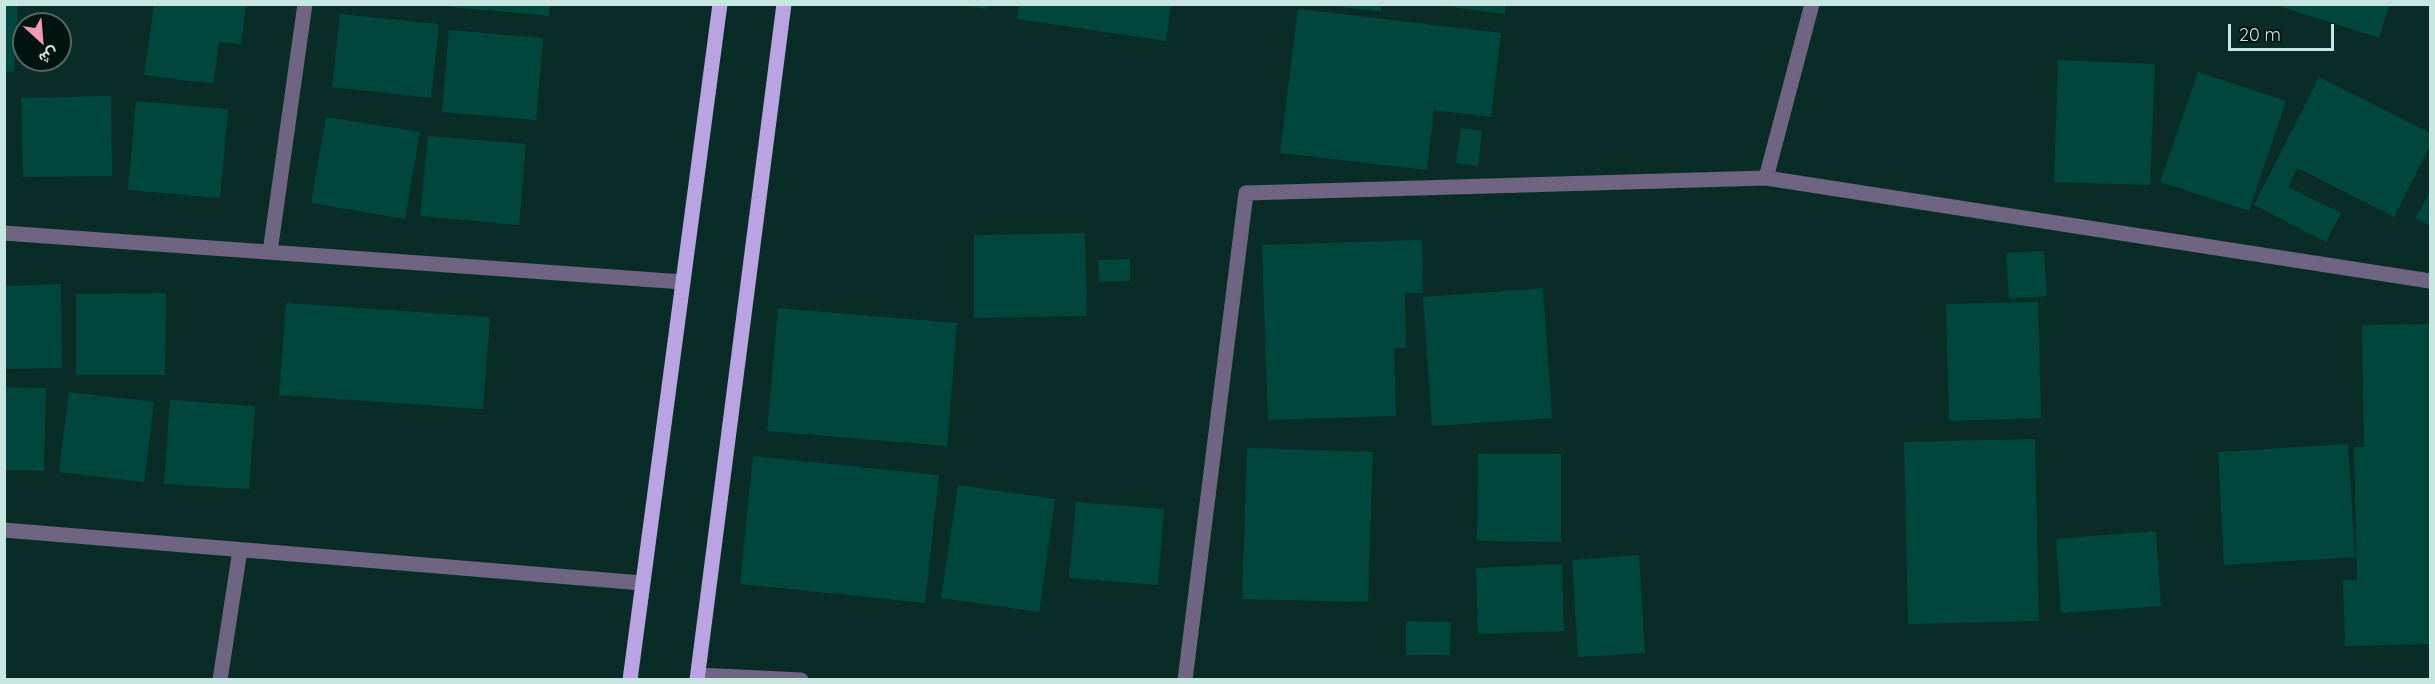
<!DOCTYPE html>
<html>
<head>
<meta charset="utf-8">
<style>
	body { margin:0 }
	#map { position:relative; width:2435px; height:684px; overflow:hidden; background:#0a2c26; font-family:Quicksand,Vazirmatn,sans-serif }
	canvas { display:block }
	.frame { position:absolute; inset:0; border:6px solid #c8e6e0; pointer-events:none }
	.north { position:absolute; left:12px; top:12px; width:60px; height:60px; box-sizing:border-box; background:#00130f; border:2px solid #506763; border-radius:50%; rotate:154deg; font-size:16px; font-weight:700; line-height:24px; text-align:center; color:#c8e6e0 }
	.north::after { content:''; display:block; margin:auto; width:21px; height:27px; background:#f19ab4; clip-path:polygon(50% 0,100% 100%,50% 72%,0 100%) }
	.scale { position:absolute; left:2228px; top:24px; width:106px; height:27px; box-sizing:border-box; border:3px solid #c8e6e0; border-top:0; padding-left:8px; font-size:18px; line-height:21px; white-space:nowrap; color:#c8e6e0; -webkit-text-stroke:4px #00130f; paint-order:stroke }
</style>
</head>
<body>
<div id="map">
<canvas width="2435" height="684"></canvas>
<div class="frame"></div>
<div class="north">ش</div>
<div class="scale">20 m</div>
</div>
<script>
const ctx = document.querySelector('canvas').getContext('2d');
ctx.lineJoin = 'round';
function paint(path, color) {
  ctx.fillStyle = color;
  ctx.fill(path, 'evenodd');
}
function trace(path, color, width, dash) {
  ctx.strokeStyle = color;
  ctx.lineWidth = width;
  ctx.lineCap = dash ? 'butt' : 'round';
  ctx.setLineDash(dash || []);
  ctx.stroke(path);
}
const building = new Path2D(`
	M4 4H18L14 72 4 71Z
	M154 4H246L241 44 219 42 213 84 144 75Z
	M451 4H550L549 16 451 7Z
	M954 4H988L987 9Z
	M1019 4H1171L1166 41 1017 19Z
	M1321 4H1381V12Z
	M1428 4H1506L1505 14Z
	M2283 4H2390L2379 38 2282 7Z
	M1298 9 1501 33 1491 117 1434 110 1427 170 1280 153Z
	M340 14 439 24 431 98 332 87Z
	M449 30 543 38 536 120 442 112Z
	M2058 60 2155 64 2150 185 2054 182Z
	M2198 72 2286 101 2249 211 2160 182Z
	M2319 77 2430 133V146L2394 217 2297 168 2288 187 2341 213 2326 242 2254 205Z
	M111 96 112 176 23 177 21 98Z
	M136 101 228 109 220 198 128 190Z
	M326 117 420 132 405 219 311 203Z
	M1461 128 1482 131 1478 166 1456 163Z
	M428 136 526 144 519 225 420 216Z
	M2430 192V226L2415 218Z
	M1085 233 1087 316 974 318V235Z
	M1422 240 1423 293H1405L1406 348H1394L1396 416 1268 420 1262 245Z
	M2044 251 2047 296 2009 299 2006 253Z
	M1130 259V281L1099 282 1098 260Z
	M61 284 62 368 5 369V286Z
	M1543 288 1552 418 1432 426 1423 297Z
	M166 293 165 375H76V294Z
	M2038 302 2041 418 1949 421 1946 304Z
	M286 303 490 317 483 409 279 395Z
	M778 308 957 323 947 446 767 431Z
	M2430 324V644L2345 646 2343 580H2357L2354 447H2364L2362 325Z
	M4 387 46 388 44 471 4 470Z
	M69 392 154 402 144 482 59 472Z
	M170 400 255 406 249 489 164 484Z
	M2035 439 2039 621 1908 624 1904 442Z
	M2348 444 2355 557 2224 565 2218 452Z
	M1247 448 1373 452 1368 602 1242 599Z
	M1478 454H1561V542L1477 541Z
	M753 456 939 475 925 603 740 584Z
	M958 485 1055 499 1039 612 941 598Z
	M1076 502 1164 509 1158 585 1069 578Z
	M2156 531 2161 606 2061 613 2056 539Z
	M1639 555 1645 653 1578 657 1572 560Z
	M1562 564 1564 631 1478 634 1476 568Z
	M1406 621 1451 622 1450 655H1406Z`);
const minor = new Path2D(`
	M1766 178 2430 281
	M4 233 683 282
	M270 252 305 4
	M4 530 642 583
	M698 675 801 680
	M220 680 240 550
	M1185 680 1246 193 1766 178 1812 4`);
const major = new Path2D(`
	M630 680 720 4
	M697 680 784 4`);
paint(building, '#00463d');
trace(minor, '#6f6583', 15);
trace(major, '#baa3e2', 15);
</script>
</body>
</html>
